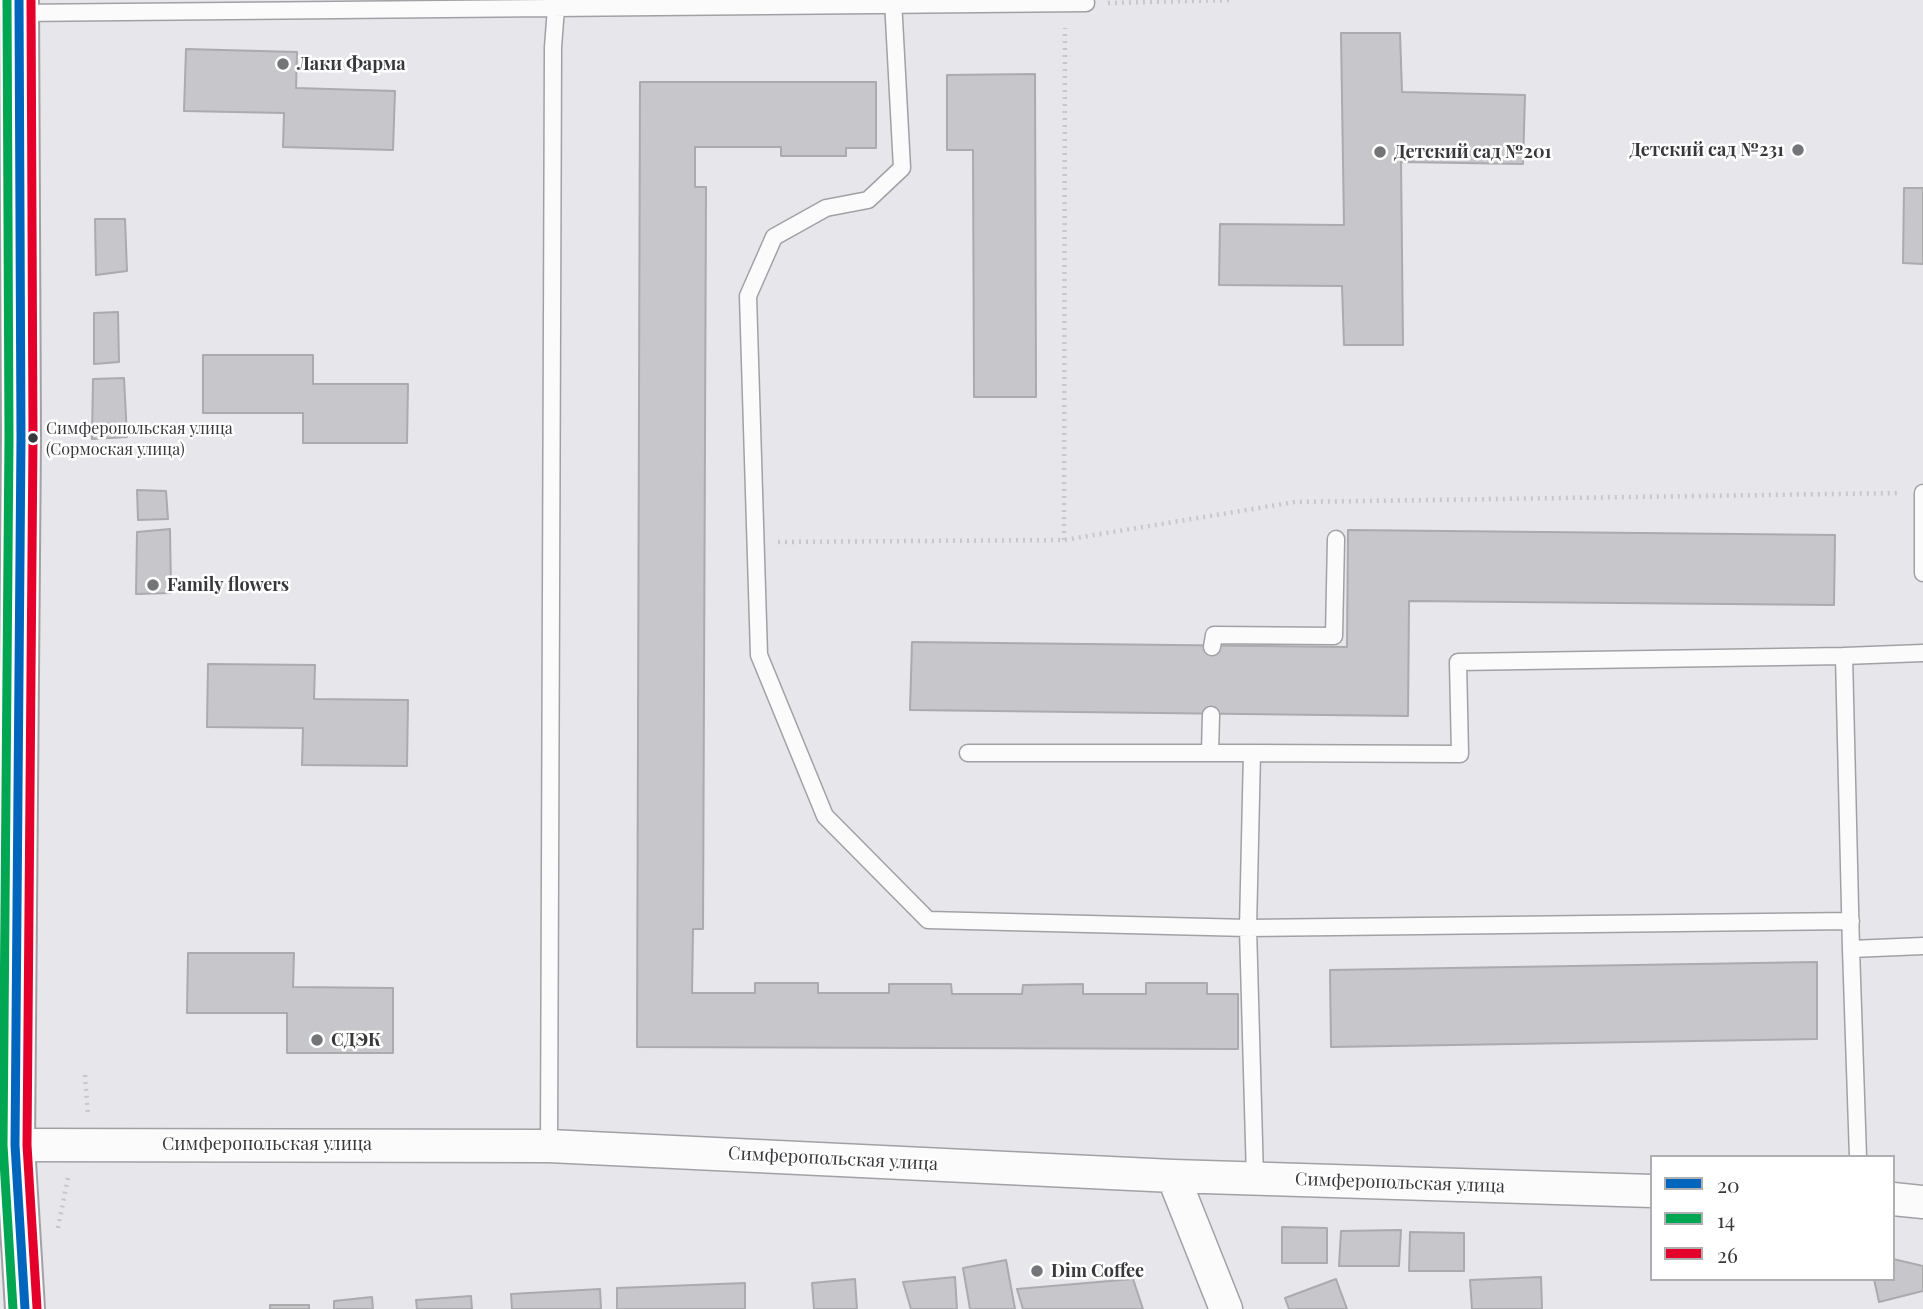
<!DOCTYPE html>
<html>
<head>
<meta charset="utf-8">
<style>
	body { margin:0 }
	#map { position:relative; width:1923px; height:1309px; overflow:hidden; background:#e6e6eb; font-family:"Playfair Display",serif }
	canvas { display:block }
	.legend { position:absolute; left:1650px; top:1155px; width:245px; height:126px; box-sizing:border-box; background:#fff; border:2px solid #afafb1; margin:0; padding:9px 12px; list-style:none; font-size:21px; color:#37383b }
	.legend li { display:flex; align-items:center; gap:14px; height:35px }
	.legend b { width:35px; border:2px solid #afafb1 }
</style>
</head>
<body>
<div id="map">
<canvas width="1923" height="1309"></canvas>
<ul class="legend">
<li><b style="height:9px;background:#0065bd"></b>20</li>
<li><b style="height:9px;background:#00a651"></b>14</li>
<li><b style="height:9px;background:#e4002b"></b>26</li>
</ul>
</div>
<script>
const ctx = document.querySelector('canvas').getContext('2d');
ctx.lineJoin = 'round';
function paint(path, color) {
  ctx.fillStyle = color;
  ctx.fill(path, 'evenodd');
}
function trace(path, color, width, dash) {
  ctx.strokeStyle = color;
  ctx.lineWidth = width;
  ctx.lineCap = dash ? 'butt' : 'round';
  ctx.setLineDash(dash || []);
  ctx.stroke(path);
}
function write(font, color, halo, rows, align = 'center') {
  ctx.font = font + ' "Playfair Display",serif';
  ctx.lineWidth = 5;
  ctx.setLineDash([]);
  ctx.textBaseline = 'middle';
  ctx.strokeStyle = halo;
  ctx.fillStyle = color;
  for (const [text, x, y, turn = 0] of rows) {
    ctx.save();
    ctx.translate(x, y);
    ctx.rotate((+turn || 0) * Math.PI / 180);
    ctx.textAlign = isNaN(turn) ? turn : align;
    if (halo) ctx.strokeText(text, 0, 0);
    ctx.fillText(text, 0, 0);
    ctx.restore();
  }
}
const building = new Path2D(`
	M1341 33H1400L1402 92 1525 95 1523 164 1401 162 1403 345H1344L1342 286 1219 285 1220 224 1344 225Z
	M186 49 297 52 296 88 395 91 393 150 283 147 284 113 184 111Z
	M1035 74 1036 397H974L973 150H947V75Z
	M640 82H876V148H846V156H781V147H695V187H706L703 929H693L692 993H755V983H818V993H889V984H951L952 994H1022L1023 985 1083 984V994H1146V983H1207V994H1238V1049L637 1047Z
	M1904 188H1923V264L1903 263Z
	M95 219H125L127 271 96 275Z
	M118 312 119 362 94 364V313Z
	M203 355H313V384H408L407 443H303V413H203Z
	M124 378 127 437 92 439 93 379Z
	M137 490 166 491 168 519 138 520Z
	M170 529 171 593 136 594 137 532Z
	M1348 530 1835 535 1834 605 1409 601 1408 716 910 710 912 642 1347 647Z
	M208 664 315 665 314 699 408 700 407 766 302 765 303 728 207 727Z
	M188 953H294L293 987 393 988V1053H287V1013H187Z
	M1817 962V1039L1331 1047 1330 970Z
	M1282 1227 1327 1228V1263H1282Z
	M1401 1230 1399 1266H1339L1341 1231Z
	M1410 1232 1464 1233V1271H1409Z
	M1893 1259 1923 1266V1291L1879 1302 1874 1279H1893Z
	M1006 1260 1015 1309H970L963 1268Z
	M955 1277 957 1309H911L903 1282Z
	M1541 1277 1542 1309H1472L1470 1280Z
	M855 1279 857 1309H814L812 1283Z
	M1133 1279 1143 1309H1023L1017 1289Z
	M1336 1279 1347 1309H1289L1285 1298Z
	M745 1283V1309H617V1288Z
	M600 1289 601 1309H512L511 1294Z
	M471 1296 472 1309H417L416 1300Z
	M372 1297 373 1309H334V1301Z
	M270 1305H309V1309H270Z`);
const path = new Path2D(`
	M1108 3 1229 0
	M1064 540 1065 28
	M778 542 1064 540 1295 502 1900 493
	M85 1075 88 1115
	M58 1228 68 1178`);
const lane = new Path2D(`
	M893 0 902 168 868 200 826 208 774 237 748 296 759 655 825 816 928 920 1248 928 1851 921
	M16 13 1086 3
	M1923 493V573
	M1212 647 1214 635 1334 636 1336 539
	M1210 752 1211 715
	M968 753H1252
	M1851 949 1844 656 1923 653
	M549 1146 553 47 556 8
	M1858 1157 1851 949 1923 946
	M1255 1178 1248 928 1252 753 1460 754 1458 662 1844 656`);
const street = new Path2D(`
	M15 1145 549 1146 1173 1176 1652 1191
	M1173 1176 1226 1309
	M1893 1199 1923 1202`);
const secondary = new Path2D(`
	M19 0 21 438 15 1145 25 1309`);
const bus1 = new Path2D(`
	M19 0 21 438 15 1145 25 1309`);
const bus2 = new Path2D(`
	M7 0 9 438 3 1145 13 1309`);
const bus3 = new Path2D(`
	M31 0 33 438 27 1145 37 1308`);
const markers = [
	[283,64,7,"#747579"],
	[1798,150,7,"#747579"],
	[1380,152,7,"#747579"],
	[33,438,6,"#37383b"],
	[153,585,7,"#747579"],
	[317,1040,7,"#747579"],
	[1037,1271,7,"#747579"]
];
const busNames = [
	["Симферопольская улица",46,429],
	["(Сормоская улица)",46,450]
];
const poiNames = [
	["Лаки Фарма",297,64],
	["Детский сад №231",1784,150,"right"],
	["Детский сад №201",1394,152],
	["Family flowers",167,585],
	["СДЭК",331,1040],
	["Dim Coffee",1051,1271]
];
const streetNames = [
	["Симферопольская улица",267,1144],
	["Симферопольская улица",833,1159,3],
	["Симферопольская улица",1400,1183,2]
];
paint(building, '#c7c7cb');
trace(building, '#ababae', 2);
trace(lane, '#a1a1a5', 19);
trace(street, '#a1a1a5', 35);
trace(secondary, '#a1a1a5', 42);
trace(path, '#c7c8c8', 4.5, [2, 5]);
trace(lane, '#fbfbfc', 16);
trace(street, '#fbfbfc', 32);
trace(secondary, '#fbfbfc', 38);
trace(bus1, '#0065bd', 9);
trace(bus2, '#00a651', 9);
trace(bus3, '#e4002b', 9);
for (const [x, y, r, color] of markers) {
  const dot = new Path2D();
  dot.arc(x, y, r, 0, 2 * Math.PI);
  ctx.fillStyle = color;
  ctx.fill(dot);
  trace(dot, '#fff', 2.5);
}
write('16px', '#37383b', '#fff', busNames, 'left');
write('bold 18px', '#37383b', '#fff', poiNames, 'left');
write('18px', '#37383b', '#fff', streetNames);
</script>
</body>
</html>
